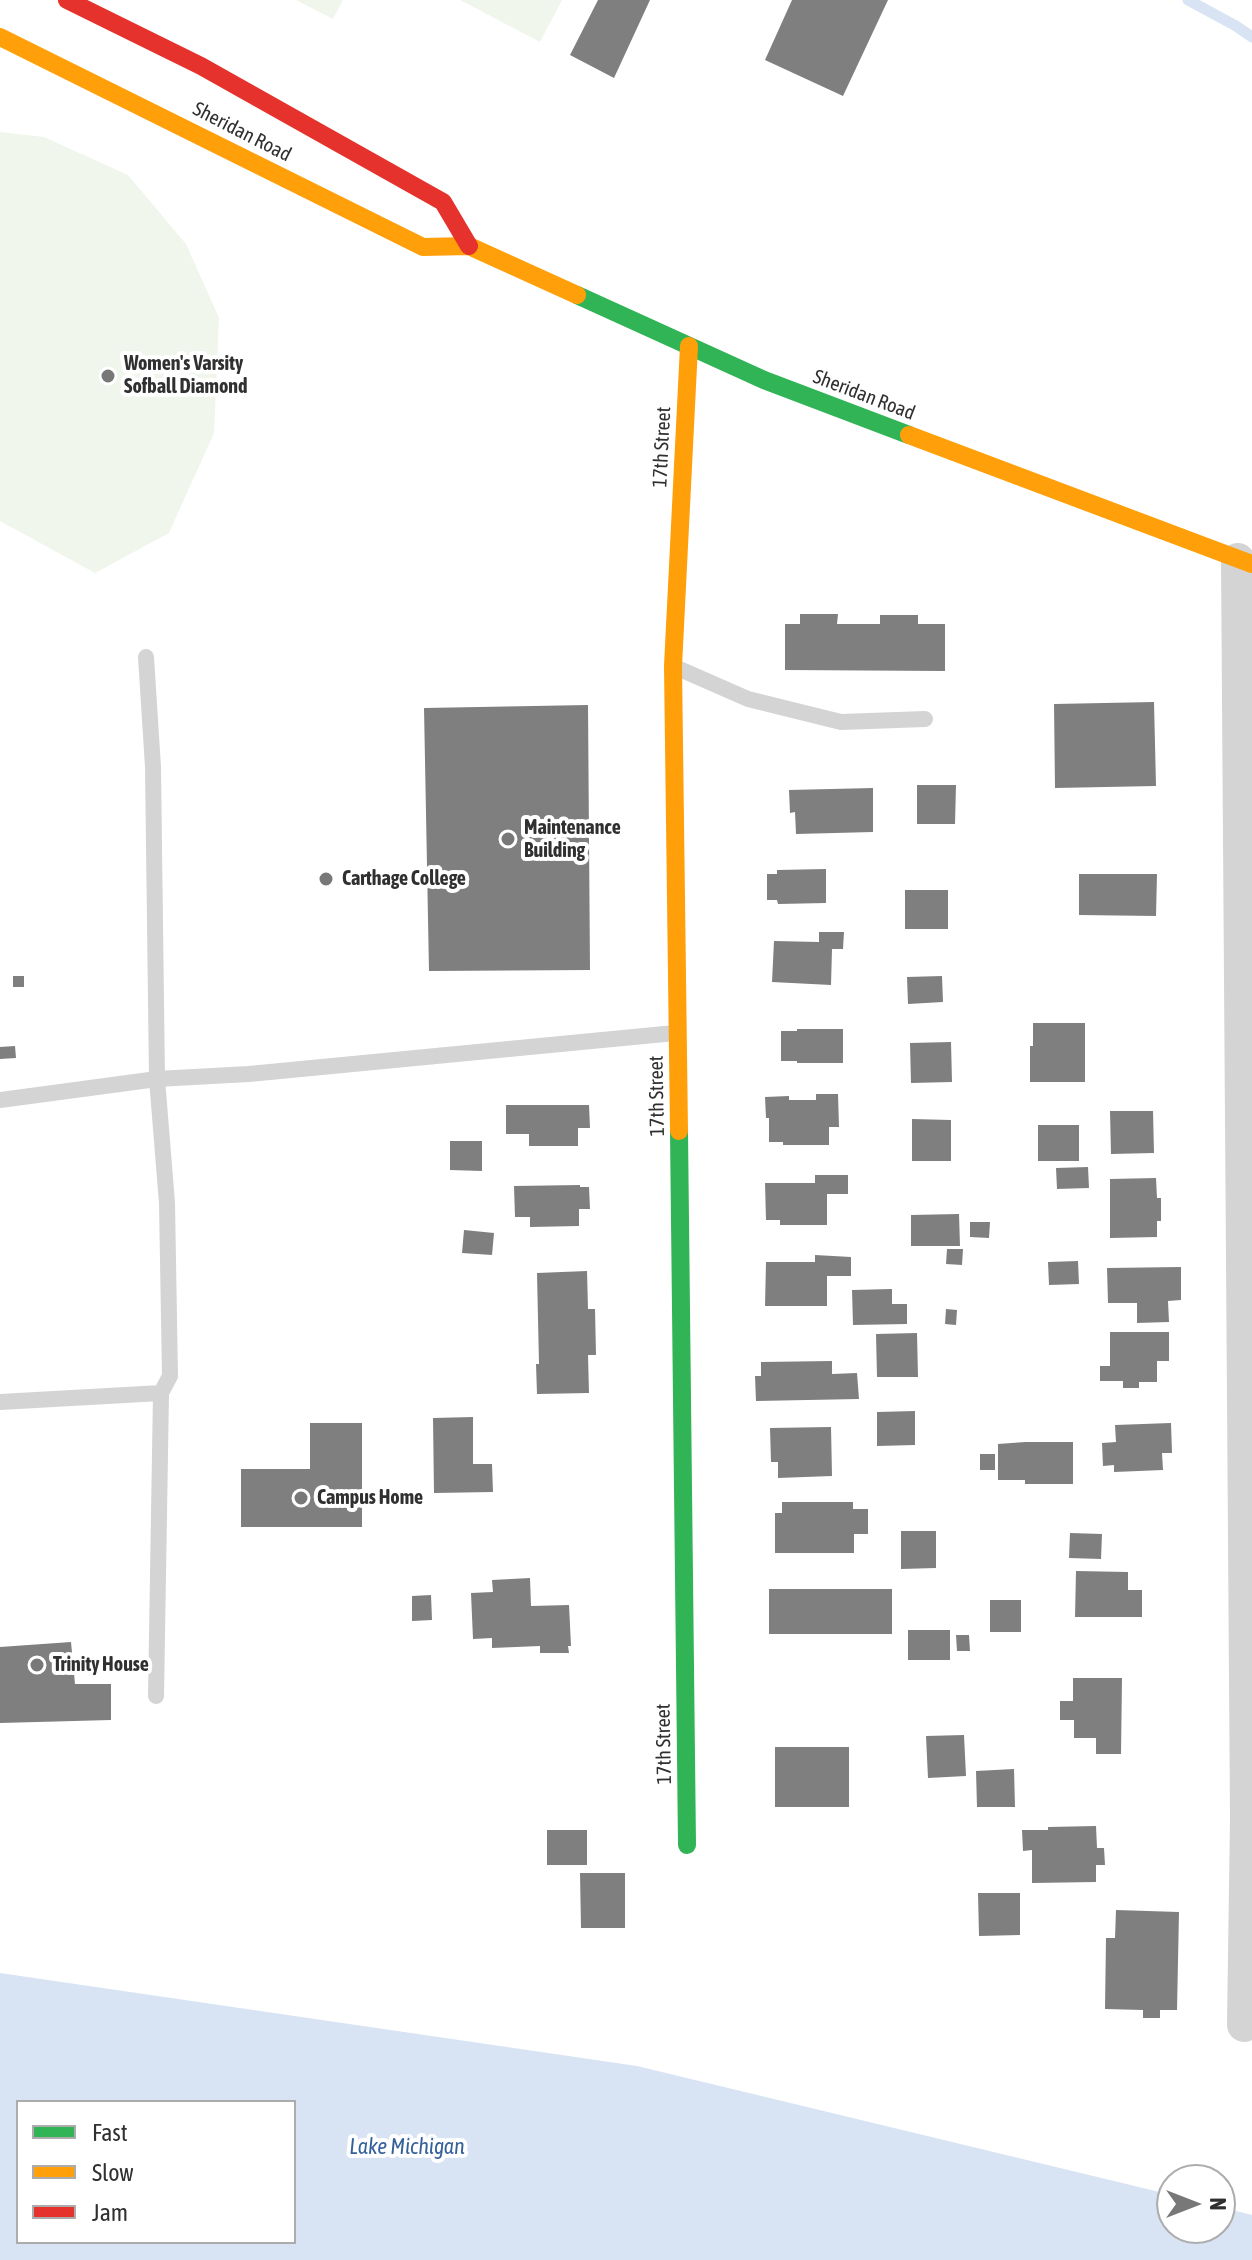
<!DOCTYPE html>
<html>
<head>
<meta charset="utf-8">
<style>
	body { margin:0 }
	#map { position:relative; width:1252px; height:2260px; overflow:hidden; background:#fff; font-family:"Asap Condensed",sans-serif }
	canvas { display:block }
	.legend { position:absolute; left:16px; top:2100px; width:280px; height:144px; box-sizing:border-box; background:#fff; border:2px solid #acacac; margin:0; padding:10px 14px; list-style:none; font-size:24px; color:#303030 }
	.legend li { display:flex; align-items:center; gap:16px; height:40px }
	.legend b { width:40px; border:2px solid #acacac }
	.north { position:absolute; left:1156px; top:2164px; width:80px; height:80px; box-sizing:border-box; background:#fff; border:2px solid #acacac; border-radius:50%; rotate:90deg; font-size:22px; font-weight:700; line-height:32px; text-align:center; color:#303030 }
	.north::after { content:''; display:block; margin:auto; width:28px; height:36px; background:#787878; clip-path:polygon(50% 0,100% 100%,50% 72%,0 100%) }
</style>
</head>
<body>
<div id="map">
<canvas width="1252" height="2260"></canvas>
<ul class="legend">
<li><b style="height:10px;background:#30b455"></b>Fast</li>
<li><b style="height:10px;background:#ff9f0a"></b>Slow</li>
<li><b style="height:10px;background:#e5322d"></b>Jam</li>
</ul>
<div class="north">N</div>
</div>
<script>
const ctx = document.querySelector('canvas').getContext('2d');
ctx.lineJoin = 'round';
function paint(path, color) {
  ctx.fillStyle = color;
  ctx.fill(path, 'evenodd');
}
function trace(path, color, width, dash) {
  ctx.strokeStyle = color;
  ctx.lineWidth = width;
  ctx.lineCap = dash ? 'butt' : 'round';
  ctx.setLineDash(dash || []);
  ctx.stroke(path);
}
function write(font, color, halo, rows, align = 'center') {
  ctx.font = font + ' "Asap Condensed",sans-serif';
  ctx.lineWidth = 8;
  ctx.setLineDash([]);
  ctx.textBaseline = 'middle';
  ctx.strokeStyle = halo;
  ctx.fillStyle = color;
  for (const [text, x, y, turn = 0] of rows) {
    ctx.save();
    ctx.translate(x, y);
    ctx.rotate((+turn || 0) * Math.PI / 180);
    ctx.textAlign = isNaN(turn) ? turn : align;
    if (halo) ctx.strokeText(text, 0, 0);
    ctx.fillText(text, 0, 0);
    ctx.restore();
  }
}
const green = new Path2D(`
	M296 0H343L333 19Z
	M460 0H562L540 42Z
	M0 132 44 137 128 175 186 244 219 318 214 433 169 533 95 573 0 521Z`);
const water = new Path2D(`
	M0 1973 637 2066 1172 2195V2228H1220V2207L1252 2215V2260H0ZM18 2102H294V2242H18Z`);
const stream = new Path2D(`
	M1188 0 1236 26 1252 37`);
const building = new Path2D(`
	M598 0H650L614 78 570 55Z
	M792 0H888L843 96 765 60Z
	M800 614H838L837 624H880V615H918V624H945V671L785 670V624H800Z
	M1154 702 1156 786 1055 788 1054 704Z
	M588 705 590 970 429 971 424 708Z
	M917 785H956L955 824H917Z
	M873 788V832L796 834 795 812 790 813 789 790Z
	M826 869V903L778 904 777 900H767V874H777V870Z
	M1079 874H1157L1156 916 1079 915Z
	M905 890H948V929H905Z
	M819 932H844L843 949H832L831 985 772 982 774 941 819 942Z
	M13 976H24V987H13Z
	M942 976 943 1002 908 1004 907 977Z
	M1033 1023H1085V1082H1030V1046H1033Z
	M797 1029H843V1063H797V1061H781V1031H797Z
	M951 1042 952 1082 911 1083 910 1043Z
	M15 1046 16 1058 0 1059V1047Z
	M816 1094H838L839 1127H829V1145H783V1142H769V1118H766L765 1097 789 1096V1100H816Z
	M506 1105H589L590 1128H578V1146H529V1134H506Z
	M1110 1111H1153L1154 1153 1111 1154Z
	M912 1119 951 1120V1161H912Z
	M1038 1125H1079V1161H1038Z
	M450 1141H482V1171L450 1170Z
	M1088 1167 1089 1188 1057 1189 1056 1168Z
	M815 1175H848V1194H827V1225H780V1220H766L765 1183H815Z
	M1156 1178 1157 1198H1161V1221H1157V1237L1110 1238V1179Z
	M580 1185V1187H589L590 1209H579V1226L530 1227V1217H515L514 1186Z
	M959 1214 960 1246H911V1215Z
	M970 1222H990L989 1238 970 1237Z
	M464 1230 494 1233 492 1255 462 1253Z
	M947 1249H963L962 1265 946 1264Z
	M815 1255 851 1257V1276H827V1306H765L766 1262H815Z
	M1078 1261 1079 1284 1049 1285 1048 1262Z
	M1181 1267V1300L1168 1301 1169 1322 1137 1323V1303H1108L1107 1268Z
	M587 1271 588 1309H595L596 1355H588L589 1393 537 1394 536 1364H539L537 1273Z
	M892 1289V1304H907V1324L853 1325 852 1290Z
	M946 1309 957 1310 956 1325 945 1324Z
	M1110 1332H1169V1361H1157V1382H1139V1388H1123V1381H1100V1366H1110Z
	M917 1333 918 1377H877L876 1334Z
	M832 1361V1374L857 1373 859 1399 756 1401 755 1376H761V1362Z
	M915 1411V1445L877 1446V1412Z
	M473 1417V1464H492L493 1492 434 1493 433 1418Z
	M310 1423H362V1527H241V1469H310Z
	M1171 1423 1172 1453H1162L1163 1470 1114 1472V1465L1103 1466 1102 1443 1116 1442 1115 1425Z
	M831 1427 832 1476 778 1478V1462H771L770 1428Z
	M1025 1442H1073V1484H1025V1480H998V1444Z
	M980 1454H995V1470H980Z
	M782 1502H853V1509H868V1534H854V1553H775V1513H782Z
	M901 1531H936V1568L901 1569Z
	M1070 1533 1102 1534 1101 1559 1069 1558Z
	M1076 1571 1128 1572V1590H1142V1617H1075Z
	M530 1578 531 1606 569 1605 571 1646H568L569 1653H540V1646L492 1648V1638L473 1639 471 1593 493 1592 492 1580Z
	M769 1589H892V1634H769Z
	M431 1595 432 1620 412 1621V1596Z
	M990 1600H1021V1632H990Z
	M908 1630H950V1660H908Z
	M956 1635H969L970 1651H957Z
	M71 1642 75 1684H111V1720L0 1723V1647Z
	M1073 1678H1122L1121 1754H1096V1738H1074V1720H1060V1701H1073Z
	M964 1735 966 1776 928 1778 926 1736Z
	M775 1747H849V1807H775Z
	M1014 1769 1015 1807H977L976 1771Z
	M1096 1826 1097 1848H1104L1105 1865H1096V1882L1032 1883V1850L1023 1851 1022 1830H1048V1827Z
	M547 1830H587V1865H547Z
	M580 1873H625V1928H581Z
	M978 1893H1020V1935L979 1936Z
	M1116 1910 1179 1912 1177 2010H1160V2018H1143V2010L1105 2009 1106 1938H1115Z`);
const lane = new Path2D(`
	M675 667 748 699 841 722 925 719
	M0 1100 157 1079 249 1074 675 1033
	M0 1402 161 1393 170 1376 167 1203 157 1079 153 767 146 657
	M156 1696 161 1393`);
const street = new Path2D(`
	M1238 560 1247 1818 1244 2025`);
const fast = new Path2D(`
	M577 295 764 380 909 435
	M679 1131 687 1845`);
const slow = new Path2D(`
	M0 37 423 247 469 246 577 295
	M909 435 1252 564
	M679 1131 673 666 689 346`);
const jam = new Path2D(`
	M67 0 201 66 443 202 469 246`);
const markers = [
	[108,376,8,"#787878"],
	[508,839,8,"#787878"],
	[326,879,8,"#787878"],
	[301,1498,8,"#787878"],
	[37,1665,8,"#787878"]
];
const streetNames = [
	["Sheridan Road",242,132,27],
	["Sheridan Road",864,395,21],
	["17th Street",662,447,-87],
	["17th Street",657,1096,-91],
	["17th Street",664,1744,-91]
];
const poiNames = [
	["Women's Varsity",124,364],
	["Sofball Diamond",124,387],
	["Maintenance",524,828],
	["Building",524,851],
	["Carthage College",342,879],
	["Campus Home",317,1498],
	["Trinity House",53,1665]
];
const waterNames = [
	["Lake Michigan",407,2147]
];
paint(green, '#f0f6ec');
paint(water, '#d8e4f4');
trace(stream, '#d8e4f4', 11);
paint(building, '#7f7f7f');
trace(lane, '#d4d4d4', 16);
trace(street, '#d4d4d4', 34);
trace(fast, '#30b455', 18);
trace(slow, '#ff9f0a', 18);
trace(jam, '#e5322d', 18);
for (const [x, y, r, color] of markers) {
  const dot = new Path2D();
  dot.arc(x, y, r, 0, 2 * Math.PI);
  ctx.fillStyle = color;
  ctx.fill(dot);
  trace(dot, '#fff', 3);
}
write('20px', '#303030', '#fff', streetNames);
write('bold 20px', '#303030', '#fff', poiNames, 'left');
write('italic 22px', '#35619b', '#fff', waterNames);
</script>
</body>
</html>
